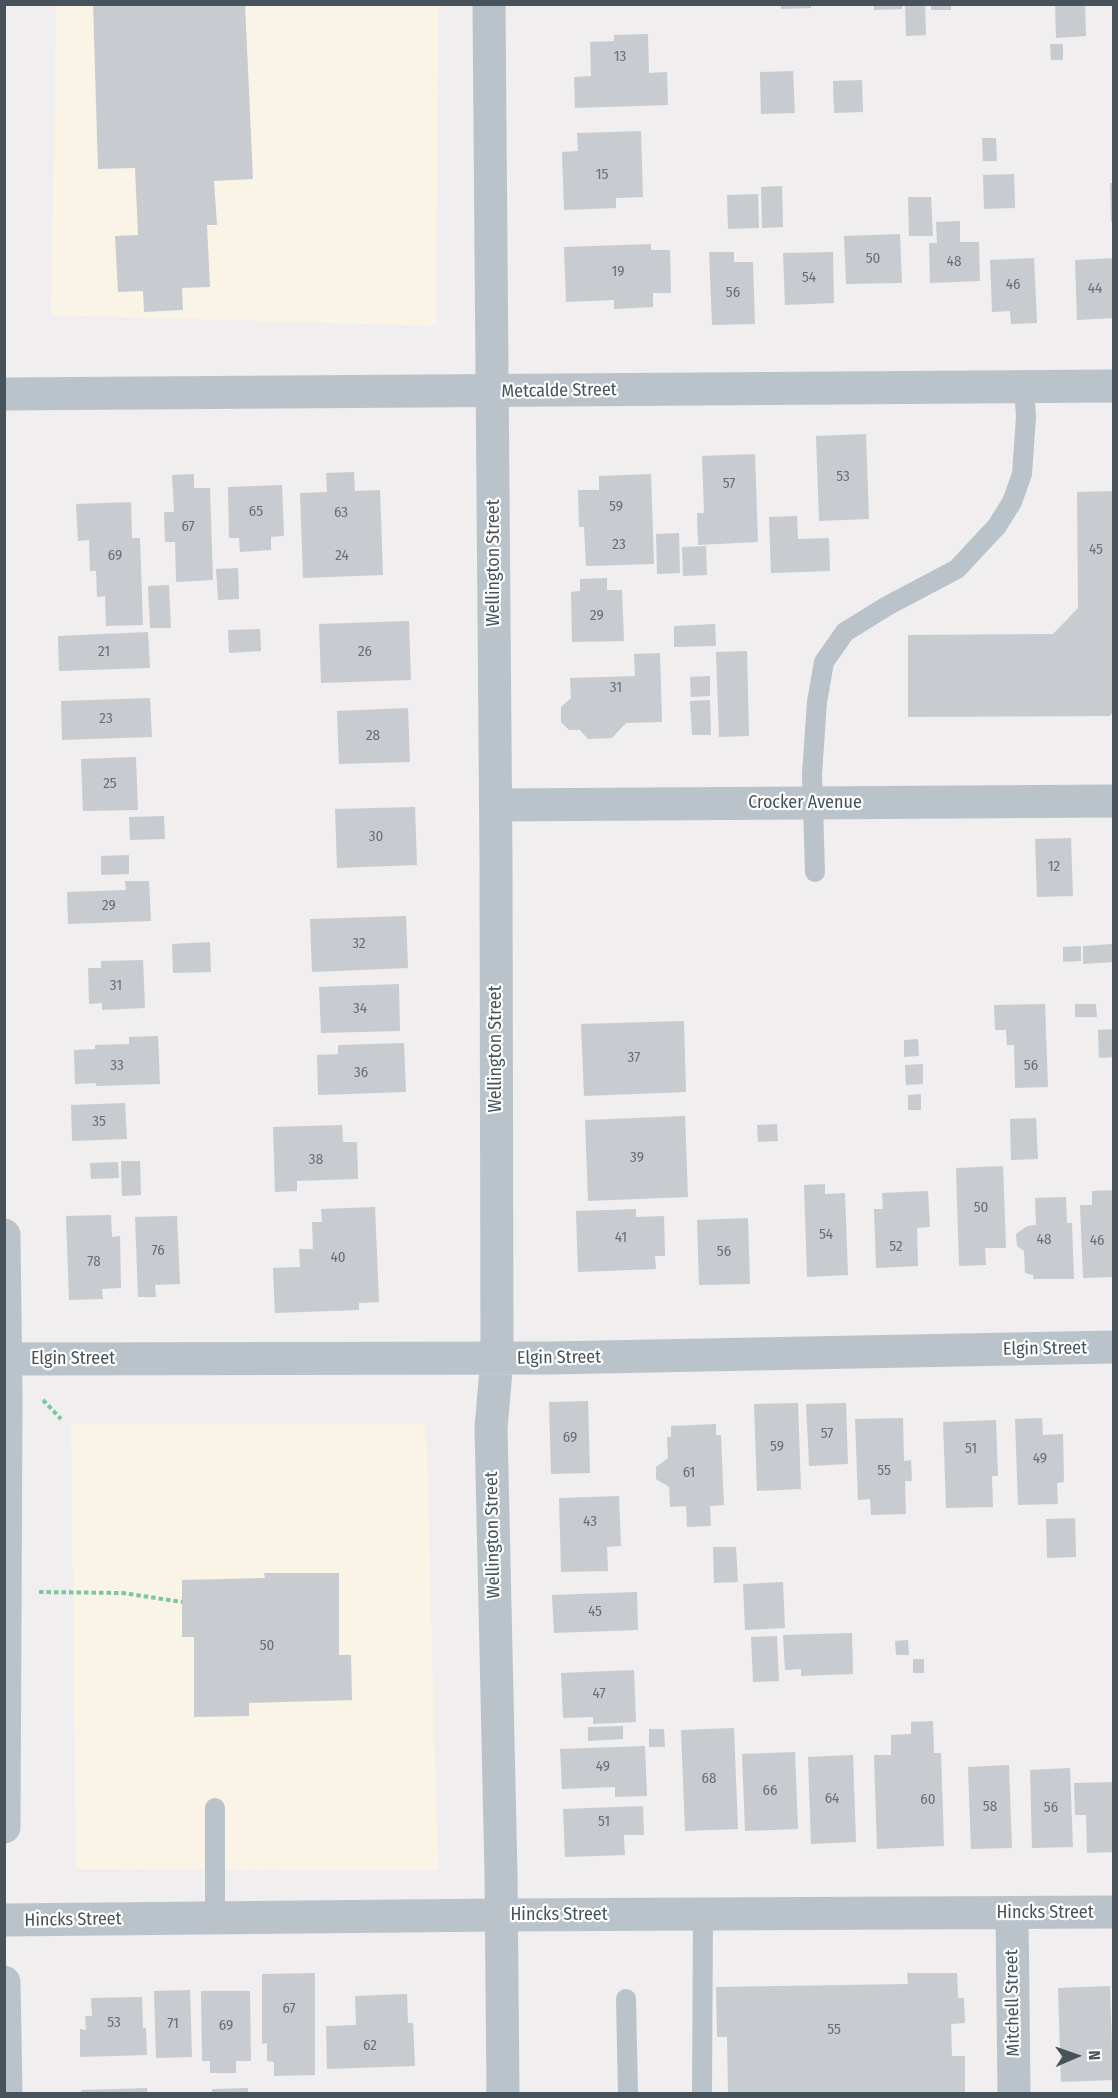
<!DOCTYPE html>
<html>
<head>
<meta charset="utf-8">
<style>
	body { margin:0 }
	#map { position:relative; width:1118px; height:2098px; overflow:hidden; background:#f0eeee; font-family:"Fira Sans Condensed",sans-serif }
	canvas { display:block }
	.frame { position:absolute; inset:0; border:6px solid #47525a; pointer-events:none }
	.north { position:absolute; left:1046px; top:2026px; width:60px; height:60px; -webkit-text-stroke:4px #fff; paint-order:stroke; rotate:88deg; font-size:16px; font-weight:700; line-height:24px; text-align:center; color:#47525a }
	.north::after { content:''; display:block; margin:auto; width:21px; height:27px; background:#47525a; clip-path:polygon(50% 0,100% 100%,50% 72%,0 100%) }
</style>
</head>
<body>
<div id="map">
<canvas width="1118" height="2098"></canvas>
<div class="frame"></div>
<div class="north">N</div>
</div>
<script>
const ctx = document.querySelector('canvas').getContext('2d');
ctx.lineJoin = 'round';
function paint(path, color) {
  ctx.fillStyle = color;
  ctx.fill(path, 'evenodd');
}
function trace(path, color, width, dash) {
  ctx.strokeStyle = color;
  ctx.lineWidth = width;
  ctx.lineCap = dash ? 'butt' : 'round';
  ctx.setLineDash(dash || []);
  ctx.stroke(path);
}
function write(font, color, halo, rows, align = 'center') {
  ctx.font = font + ' "Fira Sans Condensed",sans-serif';
  ctx.lineWidth = 4.5;
  ctx.setLineDash([]);
  ctx.textBaseline = 'middle';
  ctx.strokeStyle = halo;
  ctx.fillStyle = color;
  for (const [text, x, y, turn = 0] of rows) {
    ctx.save();
    ctx.translate(x, y);
    ctx.rotate((+turn || 0) * Math.PI / 180);
    ctx.textAlign = isNaN(turn) ? turn : align;
    if (halo) ctx.strokeText(text, 0, 0);
    ctx.fillText(text, 0, 0);
    ctx.restore();
  }
}
const commercial = new Path2D(`
	M56 5H438L436 326 51 315Z
	M71 1424H426L438 1870 76 1869Z`);
const building = new Path2D(`
	M93 4H245L253 179 214 181 217 225H207L210 287 182 288 183 310 144 312 143 291 118 292 115 236 138 235 135 168 98 169Z
	M781 4H811V8L781 9Z
	M874 4H902V9L874 10Z
	M905 4H925L926 35 906 36Z
	M931 4H951V10H931Z
	M1055 4H1085L1086 36 1056 38Z
	M648 34 649 73 667 72 668 105 575 108 574 77 591 76 590 42 614 41V35Z
	M1050 44H1063V60H1051Z
	M793 71 795 113 761 114 760 72Z
	M862 80 863 112 834 113 833 81Z
	M641 131 643 197 616 198V208L564 210 562 152 578 151 577 133Z
	M982 138H996L997 161H983Z
	M1014 174 1015 208 984 209 983 175Z
	M1110 183H1114V222H1111Z
	M782 186 783 227 762 228 761 187Z
	M758 194 759 228 728 229 727 195Z
	M908 197H931L933 236H909Z
	M960 221V242H979L980 281 930 283 929 243H937L936 222Z
	M900 234 902 283 846 284 844 236Z
	M651 244V250H670L671 293H653V307L614 309V300L566 302 564 247Z
	M709 252H734V262H753L755 324 712 325Z
	M833 252 834 303 785 305 783 253Z
	M1034 258 1037 323 1011 324 1010 311 992 312 990 260Z
	M1114 258V318L1077 320 1075 260Z
	M866 434 869 519 819 521 816 436Z
	M755 454 758 542 698 545 697 513H704L702 456Z
	M354 472 355 491 380 490 383 575 303 578 300 493 327 492 326 473Z
	M194 474V488H210L213 580 176 582 175 542H165L164 512H174L172 475Z
	M651 474 654 564 586 566 584 527H579L578 490H599V476Z
	M282 485 284 536 271 537V550L240 552 239 538H229L228 487Z
	M1114 491V712L1109 716 908 717V635L1053 634 1078 608 1077 492Z
	M131 502 132 538H140L143 625 106 626 105 596 97 597 96 571H90L89 540 78 541 76 504Z
	M797 516 798 539 829 538 830 571 771 573 769 517Z
	M679 533 680 573 657 574 656 534Z
	M706 546 707 575 683 576 682 547Z
	M238 568 239 599 218 600 216 569Z
	M607 578V590H622L624 641 572 642 571 592 580 591V579Z
	M169 585 171 628H150L148 586Z
	M409 621 411 680 321 683 319 624Z
	M715 624 716 646 674 647V626Z
	M260 629 261 651 229 653 228 630Z
	M148 632 150 668 59 671 58 636Z
	M747 651 749 736 719 737 716 652Z
	M660 653 662 722 626 723 612 738 588 739 580 730H569L561 722V707L571 698 570 678 635 676 634 654Z
	M710 676V696L691 697 690 677Z
	M150 698 152 737 62 740 61 701Z
	M710 700 711 735H692L690 701Z
	M408 708 410 762 339 764 337 711Z
	M136 757 138 810 83 811 81 759Z
	M415 807 417 865 337 868 335 809Z
	M164 816 165 839 130 840 129 817Z
	M1071 838 1073 896 1037 897 1035 839Z
	M129 855V874L101 875V856Z
	M125 881H149L151 921 68 924 67 892 126 890Z
	M406 916 408 968 312 972 310 919Z
	M210 942 211 972 173 973 172 944Z
	M1113 944 1114 962 1083 964V946Z
	M1081 946V961L1063 962V947Z
	M143 960 145 1008 102 1010V1003L89 1004 88 968H101V961Z
	M399 984 400 1031 321 1033 319 987Z
	M1045 1004 1048 1087 1015 1088 1014 1045H1007L1006 1030H995L994 1005Z
	M1075 1004H1096L1097 1017H1075Z
	M684 1021 686 1092 584 1096 581 1024Z
	M1114 1029V1057L1099 1058 1098 1030Z
	M158 1036 160 1084 96 1086V1083L75 1084 74 1050 95 1049V1045L129 1044V1037Z
	M918 1039 919 1056 904 1057V1040Z
	M404 1043 406 1092 318 1095 317 1055 338 1054V1045Z
	M923 1064V1084L906 1085 905 1065Z
	M921 1094V1110H908V1095Z
	M125 1103 127 1139 72 1141 71 1105Z
	M685 1116 688 1197 588 1201 585 1120Z
	M1036 1118 1038 1159 1011 1160 1010 1119Z
	M777 1124 778 1141 758 1142 757 1125Z
	M342 1125 343 1142H357L358 1179 297 1181V1191L275 1192 273 1127Z
	M121 1161H140L141 1195 122 1196Z
	M118 1162 119 1178 91 1179 90 1163Z
	M1003 1166 1006 1248H985L986 1265 959 1266 956 1168Z
	M825 1184V1194L845 1193 848 1275 807 1277 804 1185Z
	M1114 1190V1277L1083 1278 1080 1205H1092V1191Z
	M928 1191 930 1227 917 1228 918 1266 876 1268 874 1209H883L882 1193Z
	M1066 1197 1067 1223H1072L1074 1279H1033V1275L1025 1273 1024 1251 1017 1246 1016 1234 1027 1226 1036 1225 1035 1198Z
	M375 1207 379 1302 359 1303V1310L275 1313 273 1268 300 1267 299 1249H313L312 1222H322L321 1209Z
	M636 1209V1217L664 1216 665 1256H655L656 1269 578 1272 576 1211Z
	M111 1215 112 1237 120 1236 121 1288 102 1289 103 1299 69 1300 66 1216Z
	M177 1216 180 1284 155 1285 156 1297H138L135 1217Z
	M748 1218 750 1284 699 1285 697 1220Z
	M588 1401 590 1473 551 1474 549 1402Z
	M798 1403 801 1489 757 1491 754 1404Z
	M846 1403 848 1464 809 1466 806 1404Z
	M903 1418 904 1461 911 1460 912 1481H905L906 1514 871 1515 870 1499 858 1500 855 1419Z
	M1042 1418 1043 1435 1063 1434 1064 1482 1057 1483 1058 1504 1018 1505 1015 1419Z
	M996 1420 998 1476H992L993 1507 946 1508 943 1422Z
	M716 1424V1435H721L724 1505 710 1506 711 1526 687 1527 686 1506 670 1507 669 1487 656 1479V1467L668 1458 667 1437H671V1426Z
	M619 1496 621 1546 607 1547 608 1571 561 1572 559 1498Z
	M1075 1518 1076 1557 1047 1558 1046 1519Z
	M713 1547H736L738 1582 714 1583Z
	M264 1573H339V1655H351L352 1700 249 1703V1716L194 1717V1637H182V1580L265 1578Z
	M783 1582 785 1628 745 1630 743 1584Z
	M637 1592 638 1630 554 1633 552 1595Z
	M852 1633 853 1674 801 1676V1669L785 1670 783 1635Z
	M777 1636 779 1681 753 1682 751 1637Z
	M908 1640 909 1655H896L895 1641Z
	M913 1659H924V1673H913Z
	M634 1670 636 1722 593 1724V1717L563 1718 561 1673Z
	M933 1721 934 1753H941L944 1846 877 1849 874 1755H891V1735L911 1734V1722Z
	M623 1726V1739L588 1741V1727Z
	M734 1728 738 1829 685 1831 681 1730Z
	M649 1729H664L665 1747H649Z
	M645 1746 647 1796 615 1797V1787L562 1789 560 1749Z
	M795 1752 798 1829 745 1831 742 1754Z
	M853 1755 856 1842 811 1844 808 1757Z
	M1009 1765 1012 1848 971 1849 968 1767Z
	M1070 1768 1073 1847 1032 1848 1030 1770Z
	M1114 1782V1852L1087 1853 1086 1815H1075L1074 1783Z
	M643 1806 644 1835H624L625 1855 565 1857 563 1809Z
	M315 1973V2075L274 2076V2062L267 2061V2043L262 2044V1974Z
	M907 1973H957L958 1998H964L965 2023 951 2024 952 2056H965V2094H728L727 2037H717L716 1987 908 1984Z
	M1110 1986 1113 2080 1061 2082 1058 1988Z
	M190 1990 192 2057 156 2058 154 1991Z
	M201 1991H250L251 2061H236V2073H210V2061H202Z
	M407 1994 408 2023H413L415 2066 327 2069 326 2026 356 2025 355 1996Z
	M142 1997 143 2028H146L147 2055 80 2057V2029L86 2030 85 2016H92L91 1998Z
	M147 2088 148 2094H81V2090Z
	M248 2088V2094H212V2089Z`);
const path = new Path2D(`
	M43 1400 61 1419
	M39 1592 123 1593 182 1602`);
const service = new Path2D(`
	M815 872 812 774 817 702 824 662 845 632 887 606 957 569 997 526 1012 502 1022 474 1026 417 1024 387
	M215 1808V1919
	M626 1999 628 2094
	M702 2094 703 1915`);
const minor = new Path2D(`
	M4 394 1114 386
	M496 805 1114 801
	M4 1235 6 1400 4 1827
	M1012 1913 1014 2094
	M4 1920 501 1915 1114 1912
	M4 1982 6 2094`);
const tertiary = new Path2D(`
	M489 4 496 860 497 1358 491 1428 501 1874 503 2094
	M4 1359 550 1358 1114 1347`);
const numberNames = [
	["13",620,57],
	["15",602,175],
	["50",873,259],
	["48",954,262],
	["19",618,272],
	["54",809,278],
	["46",1013,285],
	["44",1095,289],
	["56",733,293],
	["53",843,477],
	["57",729,484],
	["59",616,507],
	["65",256,512],
	["63",341,513],
	["67",188,527],
	["23",619,545],
	["45",1096,550],
	["69",115,556],
	["24",342,556],
	["29",597,616],
	["21",104,652],
	["26",365,652],
	["31",616,688],
	["23",106,719],
	["28",373,736],
	["25",110,784],
	["30",376,837],
	["12",1054,867],
	["29",109,906],
	["32",359,944],
	["31",116,986],
	["34",360,1009],
	["37",634,1058],
	["33",117,1066],
	["56",1031,1066],
	["36",361,1073],
	["35",99,1122],
	["39",637,1158],
	["38",316,1160],
	["50",981,1208],
	["54",826,1235],
	["41",621,1238],
	["48",1044,1240],
	["46",1097,1241],
	["52",896,1247],
	["76",158,1251],
	["56",724,1252],
	["40",338,1258],
	["78",94,1262],
	["57",827,1434],
	["69",570,1438],
	["59",777,1447],
	["51",971,1449],
	["49",1040,1459],
	["55",884,1471],
	["61",689,1473],
	["43",590,1522],
	["45",595,1612],
	["50",267,1646],
	["47",599,1694],
	["49",603,1767],
	["68",709,1779],
	["66",770,1791],
	["64",832,1799],
	["60",928,1800],
	["58",990,1807],
	["56",1051,1808],
	["51",604,1822],
	["67",289,2009],
	["53",114,2023],
	["71",173,2024],
	["69",226,2026],
	["55",834,2030],
	["62",370,2046]
];
const streetNames = [
	["Metcalde Street",559,391,-1],
	["Wellington Street",494,563,-90],
	["Crocker Avenue",805,803],
	["Wellington Street",496,1049,-90],
	["Elgin Street",1045,1349,-1],
	["Elgin Street",559,1358,-1],
	["Elgin Street",73,1359],
	["Wellington Street",493,1535,-91],
	["Hincks Street",1045,1913],
	["Hincks Street",559,1915],
	["Hincks Street",73,1920,-1],
	["Mitchell Street",1013,2003,-91]
];
paint(commercial, '#faf4e7');
paint(building, '#c8cbd0');
trace(path, '#79c79c', 4, [4.5, 3]);
trace(service, '#bac3ca', 20);
trace(minor, '#bac3ca', 33);
trace(tertiary, '#bac3ca', 33);
write('15px', '#677078', null, numberNames);
write('18px', '#47525a', '#fff', streetNames);
</script>
</body>
</html>
